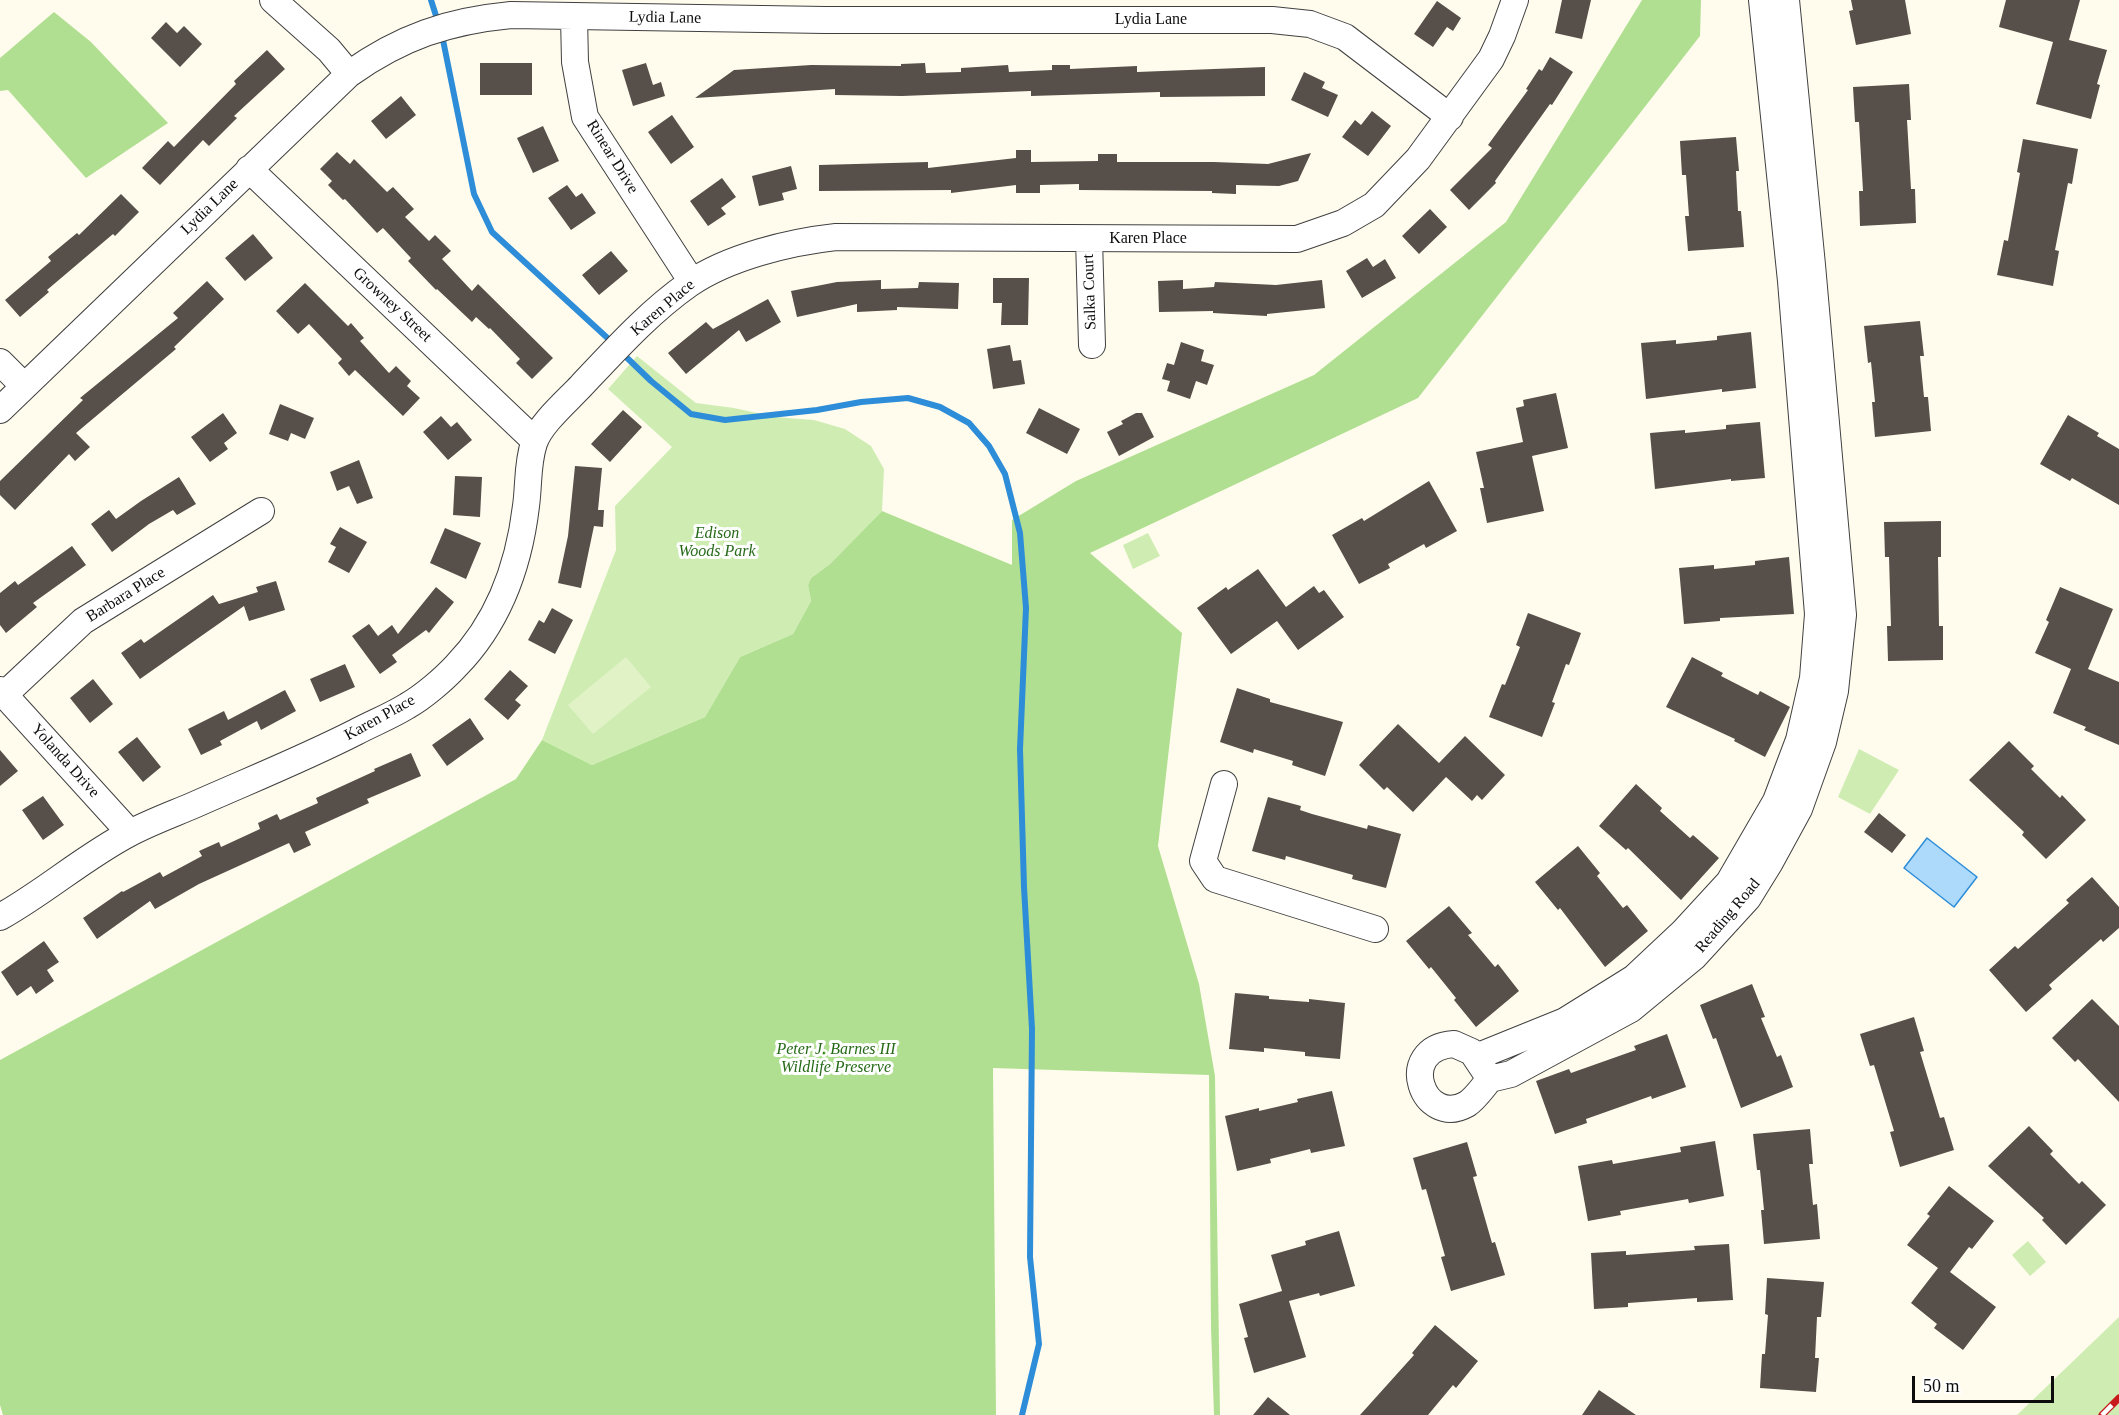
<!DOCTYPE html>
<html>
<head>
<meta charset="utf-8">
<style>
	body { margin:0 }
	#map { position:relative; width:2119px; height:1415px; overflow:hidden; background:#fffced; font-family:Georgia,serif }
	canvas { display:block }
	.scale { position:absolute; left:1912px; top:1376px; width:142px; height:27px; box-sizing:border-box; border:3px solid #0d0d0d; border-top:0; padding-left:8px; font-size:18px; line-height:21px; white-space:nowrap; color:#0d0d0d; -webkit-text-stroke:4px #fff; paint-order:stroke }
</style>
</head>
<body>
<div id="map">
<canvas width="2119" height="1415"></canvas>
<div class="scale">50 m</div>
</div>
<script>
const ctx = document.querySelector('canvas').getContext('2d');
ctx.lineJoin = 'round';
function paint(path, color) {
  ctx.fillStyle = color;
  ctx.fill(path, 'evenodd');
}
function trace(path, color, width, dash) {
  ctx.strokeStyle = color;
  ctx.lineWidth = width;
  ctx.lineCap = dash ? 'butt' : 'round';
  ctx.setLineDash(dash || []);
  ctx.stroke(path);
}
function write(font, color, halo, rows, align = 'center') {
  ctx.font = font + ' Georgia,serif';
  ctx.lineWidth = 6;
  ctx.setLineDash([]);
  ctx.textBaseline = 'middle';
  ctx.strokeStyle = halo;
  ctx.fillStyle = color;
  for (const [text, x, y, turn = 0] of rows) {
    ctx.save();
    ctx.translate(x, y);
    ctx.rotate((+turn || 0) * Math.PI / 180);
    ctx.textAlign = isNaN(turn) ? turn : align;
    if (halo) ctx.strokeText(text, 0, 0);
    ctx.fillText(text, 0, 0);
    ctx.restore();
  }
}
const green = new Path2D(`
	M637 356 696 403 734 408 775 417 814 420 845 429 871 446 884 469 882 511 830 564 811 578 808 585 811 601 793 634 740 657 705 717 592 765 542 740 616 550 615 506 672 447 608 389Z
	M1148 533 1160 556 1133 569 1123 545Z
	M1859 749 1899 770 1870 814 1838 797Z
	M2028 1241 2046 1262 2030 1276 2012 1255Z
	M2119 1317V1415H2017Z`);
const forest = new Path2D(`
	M1642 0H1701L1700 36 1418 398 1090 553 1182 633 1158 846 1199 984 1215 1076 1220 1415H1214L1211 1328 1209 1075 993 1068 996 1415H3L0 1405V1060L516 779 542 740 592 765 705 717 740 657 793 634 811 601 808 585 811 578 830 564 882 511 1012 565V520L1076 481 1314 375 1506 222Z
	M54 12 91 42 168 123 86 178 8 90 0 91V58Z`);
const pitch = new Path2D(`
	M626 657 651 687 593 734 568 705Z`);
const water = new Path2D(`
	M1927 838 1977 877 1954 907 1904 868Z`);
const stream = new Path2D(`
	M431 0 438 22
	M442 35 474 194 492 232 614 344
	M621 352 651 381 691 414 725 420 817 410 861 402 908 398 940 407 969 423 989 446 1005 474 1020 533 1026 608 1020 749 1024 887 1032 1029 1030 1257 1039 1344 1022 1415`);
const building = new Path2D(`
	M1562 0H1591L1582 39 1555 33Z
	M1851 0H1905L1911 34 1856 45 1849 11 1853 10Z
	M2006 0H2080L2069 40 2107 50 2097 84 2100 85 2091 119 2036 104 2053 42 1999 27Z
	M1437 1 1461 18 1453 31 1447 27 1433 47 1414 34Z
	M166 22 177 33 184 26 202 44 180 67 151 38Z
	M267 50 285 69 234 116 237 118 209 146 203 140 160 185 142 168 168 141 174 147 236 84 234 81Z
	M1550 57 1573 72 1552 105 1550 104 1495 181 1496 183 1469 210 1450 190 1492 148 1488 145 1528 90 1526 89 1539 69 1542 71Z
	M480 63H532V95H480Z
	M646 63 653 85 661 82 665 96 633 106 622 70Z
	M925 63 926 73 961 72V68L1008 65 1009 72 1052 70V65H1070V69L1137 66V72L1265 67V96L1160 97V92L1031 96V91L902 96 835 95V89L695 98 734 70 811 65 901 66V64Z
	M1304 72 1325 82 1322 88 1338 95 1328 117 1291 100Z
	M1909 84 1911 120H1907L1911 189H1915L1916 223 1860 226 1859 191H1863L1859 122H1855L1853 87Z
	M401 96 416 115 386 139 371 121Z
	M1372 111 1391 126 1368 156 1342 137 1355 120 1361 125Z
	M672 115 694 147 671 164 648 132Z
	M543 126 559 161 533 173 517 138Z
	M1736 137 1739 171H1736L1738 211H1741L1744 247 1688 251 1685 216H1689L1686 175H1682L1680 141Z
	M2023 139 2078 149 2072 184 2068 183 2055 250 2059 251 2053 286 1997 275 2004 240 2008 241 2020 173 2017 172Z
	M1016 150H1031V162L1098 161V154H1117V162H1214L1268 164 1311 153 1298 181 1279 186 1236 185V194L1212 193V191L1079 190V184L1040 185V193H1016V185L951 193V190L819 191V165L928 162V168L1016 158Z
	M337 152 350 164 354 159 387 192 393 187 414 209 405 217 429 241 435 235 451 251 442 259 472 291 478 284 553 358 532 379 516 363 520 359 490 328 489 329 476 317 472 322 437 289 436 290 408 261 411 258 383 228 377 233 345 199 343 200 328 185 332 181 320 169Z
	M791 166 797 189 782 193 784 200 759 206 752 176Z
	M722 178 736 197 721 208 726 214 708 226 690 201Z
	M567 185 576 197 582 193 596 213 571 230 548 198Z
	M121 194 139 212 115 236 113 234 47 290 49 292 20 317 5 300 51 261 48 257 77 233 79 235Z
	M1430 209 1447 227 1419 254 1402 236Z
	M253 234 273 258 245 281 225 258Z
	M611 251 628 271 599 295 582 275Z
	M1367 258 1373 267 1385 259 1396 278 1362 298 1346 271Z
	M993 278H1029L1028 325H1001L1002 303H993Z
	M881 280V289L918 288 919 282 959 283 958 309 897 307V310L857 312V304L797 317 791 291 837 282Z
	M1183 280V289L1214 287 1215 282 1276 285 1322 280 1325 308 1267 314V316L1213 313V311L1159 312 1158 281Z
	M207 281 224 299 174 347 176 349 76 433 90 447 75 461 69 454 15 510 0 495V481L83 400 80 398 178 318 173 313Z
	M305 283 348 326 351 323 364 338 360 341 389 373 396 366 411 381 407 386 420 398 403 416 355 370 349 376 338 363 342 359 309 324 298 334 276 311Z
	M768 299 781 322 746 342 739 330 686 374 668 353 706 322 713 329Z
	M1920 321 1924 356H1920L1924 397H1928L1931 431 1875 437 1872 402H1875L1871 362 1868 363 1864 326Z
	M1751 332 1756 388 1722 392V389L1646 399 1641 343 1676 340V344L1717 340V336Z
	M1181 342 1204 350 1201 361 1214 365 1207 385 1196 381 1190 399 1167 391 1170 381 1162 379 1167 363 1174 365Z
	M1010 345 1013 361 1021 360 1025 384 993 389 987 349Z
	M1556 393 1568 448 1532 456 1544 511 1487 523 1480 488H1484L1476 452 1523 442 1516 408 1524 406 1523 400Z
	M280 404 314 418 305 439 291 433 288 441 269 434Z
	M1039 408 1080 429 1067 454 1026 433Z
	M623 410 642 427 610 462 591 444Z
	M223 413 237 433 224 443 228 449 210 462 191 437Z
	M1136 413H1142L1154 437 1119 456 1107 432 1123 424 1121 421Z
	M2068 415 2099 433 2097 436 2119 449V505L2072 478 2070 481 2040 464Z
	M441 416 451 427 457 422 472 440 448 460 423 432Z
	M1760 422 1765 478 1731 481V479L1655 489 1650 433 1685 430V433L1726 429V425Z
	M359 460 373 498 357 504 349 486 337 491 330 472Z
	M575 466 602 468 598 510H604L603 527 594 526 581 588 558 583 568 536Z
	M455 476 482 477 480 517 453 515Z
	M179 477 196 504 177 515 173 510 149 524 112 552 91 524 109 510 116 519 141 501Z
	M1429 481 1457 531 1426 548 1424 544 1388 564 1390 568 1359 584 1332 535 1362 518 1364 521Z
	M1941 521V557H1938L1939 626H1943V660L1888 661 1887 626H1891L1889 557H1885L1884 522Z
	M340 527 367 542 349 573 328 562 336 547 330 544Z
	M445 528 481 543 466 579 430 563Z
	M72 546 86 565 33 603 37 607 6 633 0 625V593L15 581 18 585Z
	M1789 557 1794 614 1720 618V621L1684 624 1679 568 1714 565V569L1755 565V561Z
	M1258 569 1286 607 1314 586 1319 593 1324 590 1344 617 1298 650 1277 621 1231 654 1197 608 1226 587 1228 590Z
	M276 581 285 610 249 621 244 606 140 679 121 653 141 639 144 643 213 595 219 604 258 592 256 587Z
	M436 587 454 602 429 633 426 630 392 655 397 662 380 674 352 636 369 624 378 636 392 625 398 634Z
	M2060 587 2113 609 2088 669 2119 682V745L2084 730 2086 727 2053 713 2071 669 2035 653 2049 622 2046 620Z
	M552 608 573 620 555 654 528 640 539 620 544 623Z
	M1528 613 1581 633 1569 665 1566 664 1552 702 1555 703 1542 737 1489 717 1502 684 1505 685 1520 647 1516 645Z
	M1692 657 1723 673 1721 676 1758 695 1760 691 1790 707 1765 757 1734 741 1735 739 1666 707Z
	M345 664 355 687 320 702 310 679Z
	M510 670 528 686 515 700 521 705 508 720 484 699Z
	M93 679 113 704 90 723 70 698Z
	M1237 688 1270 699V702L1343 722 1325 776 1292 765 1293 761 1254 749 1253 753 1220 742Z
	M285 690 296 711 261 730 257 721 220 741 222 745 201 755 188 729 224 711 228 720Z
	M470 718 484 739 447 766 432 745Z
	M1398 724 1439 763 1465 736 1505 775 1482 800 1477 795 1472 801 1446 777 1413 812 1387 787 1384 790 1359 765Z
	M137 737 161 767 143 782 118 752Z
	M2009 741 2034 766 2031 769 2060 798 2062 795 2086 820 2046 859 2022 835 2024 832 1969 780Z
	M0 750 18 771 0 786Z
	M411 753 421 776 367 799 369 803 305 832 311 845 294 853 289 843 199 884 155 909 150 901 97 939 83 918 122 891 123 892 160 872 163 877 202 856 199 851 219 842 221 847 260 829 258 823 277 814 280 820 318 803 316 798 375 771 374 769Z
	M1636 784 1662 808 1660 811 1690 838 1693 835 1719 858 1681 900 1628 848 1626 850 1599 826Z
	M43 796 64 825 43 840 22 810Z
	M1268 797 1301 806 1300 810 1312 814 1367 829 1368 825 1401 834 1386 888 1352 879 1353 875 1286 856 1285 860 1252 851Z
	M1879 813 1906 835 1892 853 1864 832Z
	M1578 846 1600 873 1597 876 1623 908 1627 905 1648 931 1605 967 1560 908 1558 910 1535 882Z
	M2092 877 2119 907V928L2103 942 2101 939 2049 985 2052 989 2026 1012 1989 970 2015 946 2018 949 2069 903 2066 900Z
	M1449 906 1472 933 1468 935 1495 967 1498 964 1519 991 1476 1027 1454 1000 1456 998 1431 967 1429 969 1406 941Z
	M44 941 59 962 47 970 54 981 36 994 31 986 17 996 1 972Z
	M1752 984 1765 1017 1761 1018 1777 1057 1781 1055 1793 1087 1741 1108 1716 1038 1713 1039 1700 1005Z
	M1235 993 1269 996V999L1309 1002V999L1345 1003 1340 1059 1305 1056V1052L1264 1048V1052L1229 1049Z
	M2092 999 2119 1026V1102L2078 1059 2075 1062 2052 1038Z
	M1914 1017 1924 1051 1920 1052 1940 1118 1944 1117 1954 1150 1900 1167 1890 1132 1894 1131 1874 1065 1870 1066 1860 1034Z
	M1667 1034 1686 1087 1652 1099 1651 1096 1586 1119 1587 1123 1555 1134 1536 1081 1569 1069 1571 1073 1636 1050 1634 1046Z
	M1332 1091 1345 1146 1311 1153 1310 1149 1270 1159 1271 1163 1237 1171 1225 1116 1259 1108V1111L1298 1102 1297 1099Z
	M2029 1126 2053 1151 2050 1154 2079 1184 2082 1181 2106 1205 2066 1245 2042 1220 2044 1218 1988 1166Z
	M1810 1129 1813 1164H1809L1813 1205 1817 1204 1820 1239 1764 1244 1761 1210H1764L1760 1170H1757L1753 1134Z
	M1715 1141 1724 1196 1689 1203 1688 1199 1620 1211 1621 1215 1588 1221 1578 1166 1612 1160 1613 1164 1681 1152 1680 1147Z
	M1467 1142 1477 1176 1473 1177 1492 1243 1495 1242 1505 1275 1451 1291 1441 1257 1445 1256 1426 1189 1422 1190 1413 1158Z
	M1949 1186 1994 1221 1972 1249 1969 1247 1950 1272 1996 1307 1963 1350 1934 1328 1937 1324 1911 1303 1938 1268 1907 1245 1930 1216 1927 1214Z
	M1339 1231 1355 1286 1320 1296 1319 1293 1289 1301 1306 1357 1254 1373 1244 1338 1248 1337 1239 1304 1282 1291 1271 1255 1306 1245 1305 1241Z
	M1729 1244 1733 1300 1697 1302V1298L1628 1303V1307L1594 1309 1591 1253 1626 1251V1255L1695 1250 1694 1246Z
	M1767 1278 1824 1282 1821 1317H1817L1815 1358H1819L1816 1392 1760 1388 1762 1354H1765L1768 1315 1765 1314Z
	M1435 1325 1478 1361 1456 1388 1453 1385 1428 1415H1360L1414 1355 1412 1353Z
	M1599 1390 1636 1415H1582Z
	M1268 1397 1290 1415H1253Z`);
const minor = new Path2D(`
	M273 0 329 50 349 74
	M574 17 575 62 585 117 692 282
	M249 169 534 440
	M1089 239 1092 345
	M0 362 24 386
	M0 410 349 74C401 37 448 21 511 15L825 20H1272L1310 24 1345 37 1450 117
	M0 690 130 833
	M4 695 83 621 261 511
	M1224 784 1203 861 1215 879 1375 929
	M0 917C45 892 84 857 130 833 151 822 173 814 194 805 248 781 303 759 356 732 373 723 391 716 407 706 423 697 444 679 456 666 498 623 519 565 526 506 529 485 527 464 534 443 540 424 567 401 581 386 615 350 649 312 689 284 728 257 790 242 836 237L1297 239 1343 223 1374 205 1418 159 1491 59 1502 36 1515 0
	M1454 1044 1472 1052 1490 1079C1483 1087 1476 1098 1467 1104 1423 1129 1394 1048 1454 1044Z
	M1476 1057 1565 1021 1634 978 1683 932 1729 882 1776 801 1799 740 1813 678 1818 614 1791 281 1762 0
	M1490 1079 1511 1074 1631 1009 1694 957 1748 898 1769 864 1799 809 1823 742 1835 691 1843 615 1812 265 1786 0`);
const rail = new Path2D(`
	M2102 1415 2119 1398`);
const streetNames = [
	["Lydia Lane",665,18,1],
	["Lydia Lane",1151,20],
	["Rinear Drive",612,157,58],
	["Lydia Lane",210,207,-44],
	["Karen Place",1148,239],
	["Salka Court",1090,292,-92],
	["Growney Street",392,305,43],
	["Karen Place",663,308,-40],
	["Barbara Place",126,595,-32],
	["Karen Place",380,718,-29],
	["Yolanda Drive",65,761,48],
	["Reading Road",1728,916,-50]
];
const parkNames = [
	["Edison",717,534],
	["Woods Park",717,552],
	["Peter J. Barnes III",836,1050],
	["Wildlife Preserve",836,1068]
];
paint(green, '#cfedb3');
paint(forest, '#b1df91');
paint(pitch, '#e1f3c6');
paint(water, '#addafb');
trace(water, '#2e8dd8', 1.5);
trace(stream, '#2e8dd8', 6);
paint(building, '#574f49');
trace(minor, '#404040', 28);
trace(minor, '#fff', 26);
trace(rail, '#c81a1b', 7);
trace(rail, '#fff', 4.5, [14]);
write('16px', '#0d0d0d', '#fff', streetNames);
write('italic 16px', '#266a18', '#fff', parkNames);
</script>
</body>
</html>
